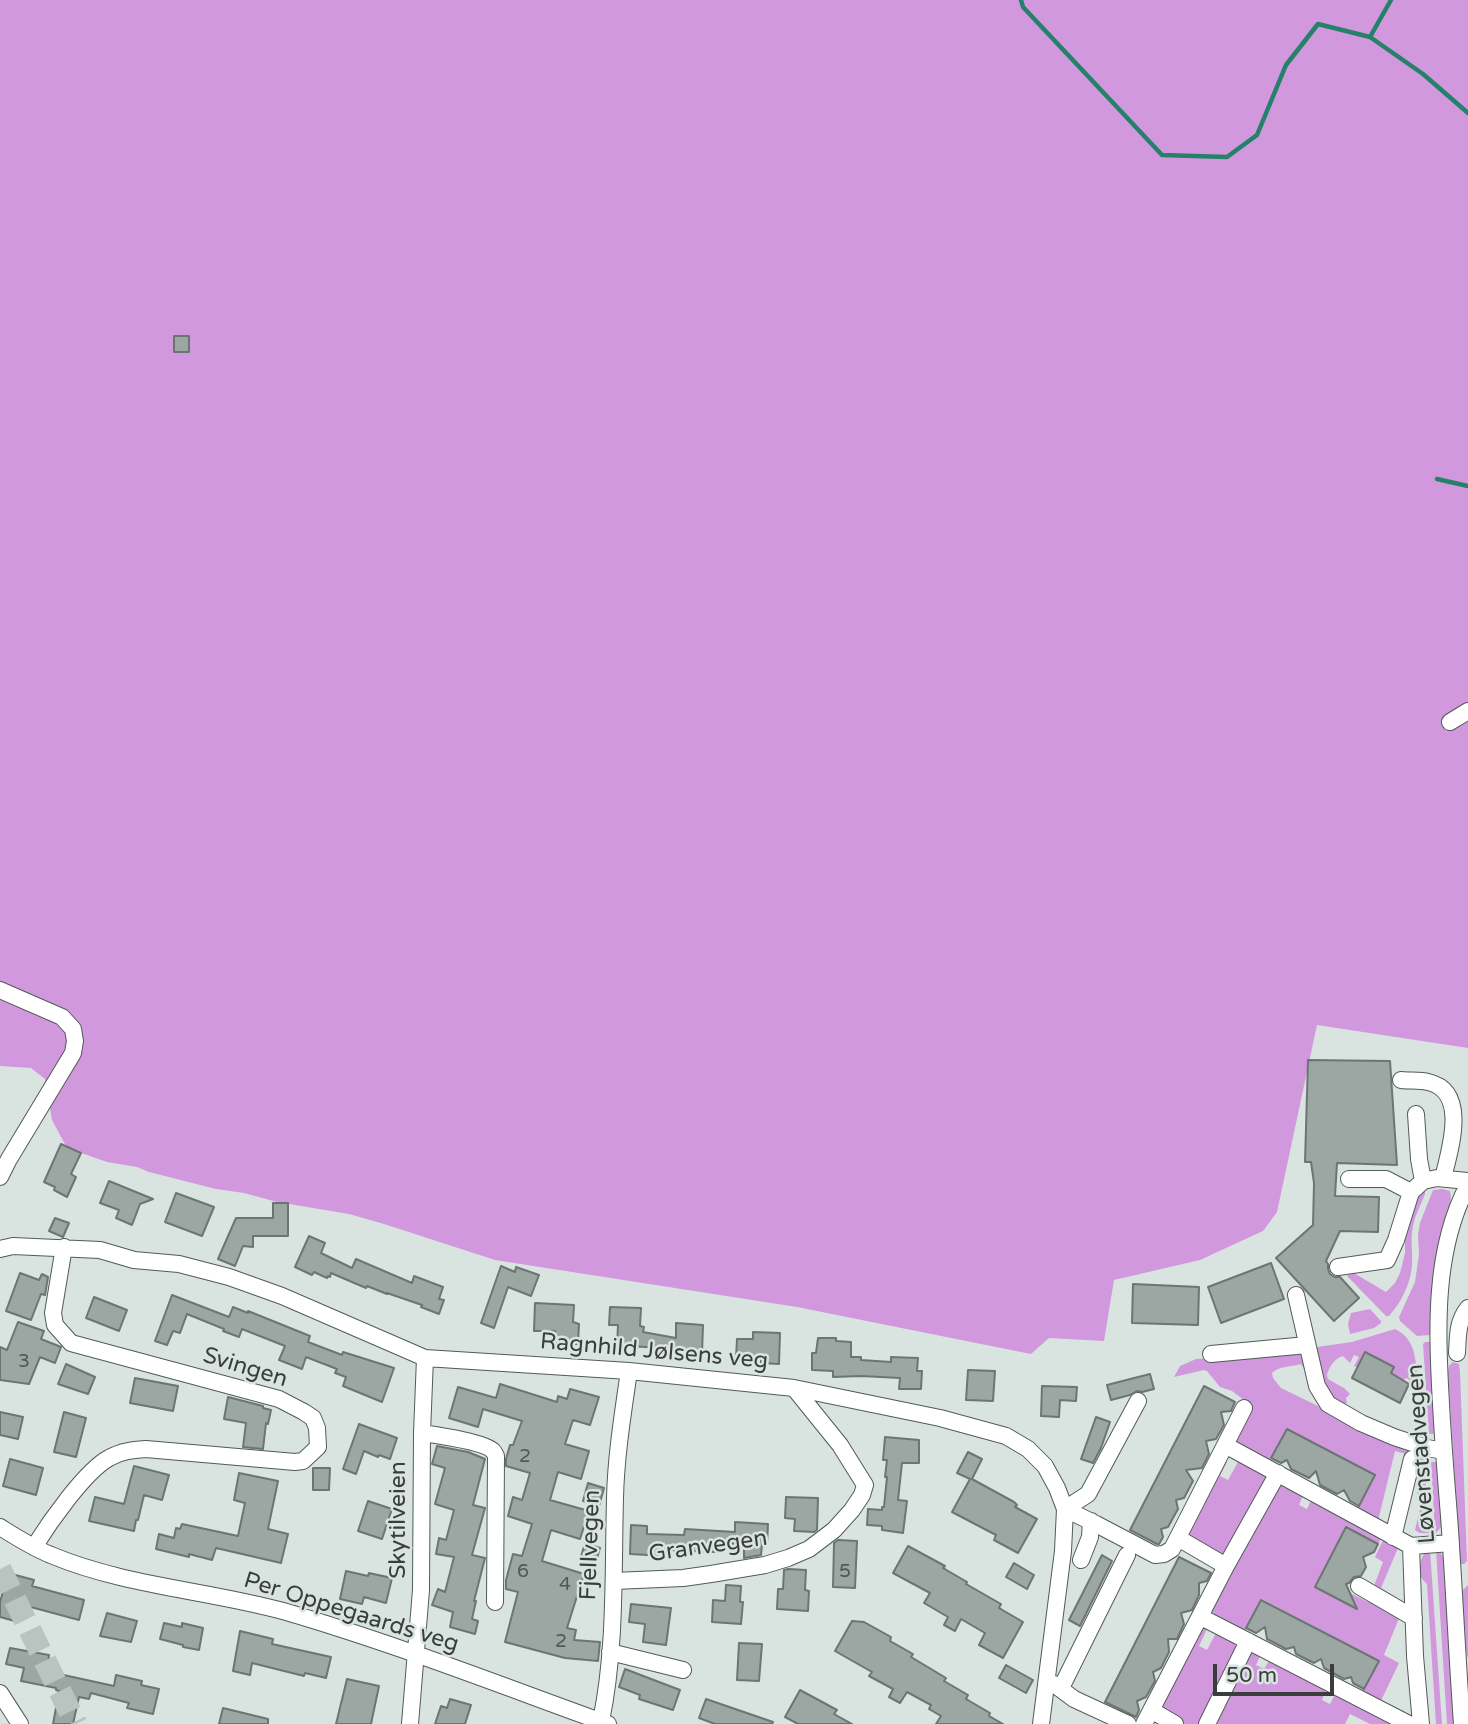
<!DOCTYPE html>
<html>
<head>
<meta charset="utf-8">
<style>
	body { margin:0 }
	#map { position:relative; width:1468px; height:1724px; overflow:hidden; background:#d9e4e0; font-family:"Varela Round",sans-serif }
	canvas { display:block }
	.scale { position:absolute; left:1213px; top:1664px; width:121px; height:32px; box-sizing:border-box; border:4px solid #393e3c; border-top:0; padding-left:9px; font-size:21px; line-height:24px; white-space:nowrap; color:#393e3c; -webkit-text-stroke:5px #d9e4e0; paint-order:stroke }
</style>
</head>
<body>
<div id="map">
<canvas width="1468" height="1724"></canvas>
<div class="scale">50 m</div>
</div>
<script>
const ctx = document.querySelector('canvas').getContext('2d');
ctx.lineJoin = 'round';
function paint(path, color) {
  ctx.fillStyle = color;
  ctx.fill(path, 'evenodd');
}
function trace(path, color, width, dash) {
  ctx.strokeStyle = color;
  ctx.lineWidth = width;
  ctx.lineCap = dash ? 'butt' : 'round';
  ctx.setLineDash(dash || []);
  ctx.stroke(path);
}
function write(font, color, halo, rows, align = 'center') {
  ctx.font = font + ' "Varela Round",sans-serif';
  ctx.lineWidth = 5;
  ctx.setLineDash([]);
  ctx.textBaseline = 'middle';
  ctx.strokeStyle = halo;
  ctx.fillStyle = color;
  for (const [text, x, y, turn = 0] of rows) {
    ctx.save();
    ctx.translate(x, y);
    ctx.rotate((+turn || 0) * Math.PI / 180);
    ctx.textAlign = isNaN(turn) ? turn : align;
    if (halo) ctx.strokeText(text, 0, 0);
    ctx.fillText(text, 0, 0);
    ctx.restore();
  }
}
const green = new Path2D(`
	M0 0H1468V1048L1317 1025 1277 1212 1263 1231 1200 1260 1114 1280 1104 1341 1049 1338 1031 1354 797 1307 495 1260 384 1224 349 1214 277 1202 244 1193 216 1189 149 1172 137 1167 107 1162 67 1148 52 1120 45 1079 31 1068 0 1066Z
	M1442 1189 1450 1191C1453 1202 1447 1213 1444 1224 1435 1260 1431 1298 1430 1335L1417 1336 1400 1321 1399 1317 1415 1282 1419 1254 1418 1234 1420 1223 1433 1190Z
	M1419 1191 1425 1192V1194C1421 1205 1415 1215 1413 1226 1410 1239 1413 1252 1412 1265 1411 1283 1401 1303 1389 1316H1386L1347 1276 1352 1272 1386 1292 1395 1283 1400 1273 1405 1253V1234Z
	M1370 1309 1381 1321V1323L1374 1328 1350 1334 1348 1324 1351 1313Z
	M1395 1329C1416 1339 1415 1359 1418 1379L1410 1380 1406 1378 1400 1383 1389 1378 1394 1367 1365 1353 1357 1367 1354 1366 1359 1357 1354 1355 1350 1363 1343 1356C1335 1358 1329 1367 1327 1375L1328 1379 1344 1388 1350 1394 1346 1398 1347 1403 1344 1404 1325 1394 1314 1351 1317 1347 1352 1342Z
	M1425 1342H1430L1435 1434H1429L1423 1344Z
	M1298 1352 1305 1359 1306 1372 1301 1364C1291 1367 1279 1366 1272 1373L1273 1378 1281 1388 1384 1438 1424 1455 1429 1533H1420L1415 1530 1423 1497 1417 1494 1421 1476 1419 1469 1420 1458 1395 1451 1378 1521 1356 1508 1374 1475 1287 1429 1267 1465 1233 1447 1248 1403 1232 1391 1220 1387 1207 1371 1204 1370 1174 1377 1180 1366 1196 1359Z
	M1453 1362 1459 1364 1460 1372 1467 1561 1464 1564H1460L1448 1372 1449 1366Z
	M1239 1460 1265 1475 1267 1478 1229 1552 1220 1558 1189 1537 1188 1533 1223 1461 1227 1462 1220 1476 1228 1480Z
	M1431 1462H1437L1442 1526 1435 1534Z
	M1278 1482 1303 1495 1299 1505 1307 1509 1311 1500 1382 1537 1377 1546 1346 1529 1315 1587 1343 1602 1348 1592 1368 1602 1372 1600 1400 1616 1384 1655 1399 1663 1379 1705 1361 1693 1378 1660 1262 1599 1245 1632C1231 1626 1215 1623 1211 1608Z
	M1384 1538 1398 1546V1548L1381 1588 1407 1604 1406 1606 1374 1586 1383 1562 1375 1557Z
	M1430 1550 1442 1724H1436L1427 1584C1414 1572 1419 1566 1425 1551Z
	M1436 1550 1440 1552 1444 1558 1455 1724H1447Z
	M1468 1585V1658L1466 1653 1462 1598 1463 1590Z
	M1204 1629H1207L1199 1646 1207 1650 1216 1633 1234 1643 1237 1650 1204 1724H1182L1163 1708V1704L1198 1632Z
	M1253 1653 1260 1656 1256 1665 1264 1669 1269 1661 1326 1690 1322 1700 1330 1704 1334 1696 1337 1695 1392 1724H1370L1350 1714 1345 1724H1211L1247 1655Z`);
const stream = new Path2D(`
	M1021 0 1023 7 1162 155 1227 157 1257 135 1286 65 1318 24 1370 37 1423 74 1468 113
	M1370 37 1391 0
	M1437 479 1468 486`);
const building = new Path2D(`
	M174 336H189V352H174Z
	M1308 1060 1390 1061 1397 1165 1337 1163 1335 1196 1379 1197 1378 1232 1340 1231 1326 1261 1328 1264V1269L1330 1274 1335 1277H1340L1359 1298 1334 1321 1276 1258 1313 1225 1314 1183 1311 1162H1305Z
	M61 1144 81 1153 71 1174 76 1177 67 1197 54 1190 55 1187 44 1182Z
	M109 1181 153 1199 140 1204 132 1225 116 1218 119 1210 100 1203Z
	M176 1193 214 1207 202 1236 165 1222Z
	M273 1203H288V1236H253V1247L243 1246 235 1266 218 1259 236 1218H273Z
	M55 1218 69 1223 63 1237 49 1231Z
	M309 1236 325 1243 321 1253 352 1268 356 1259 412 1283 414 1276 443 1287 439 1299 444 1300 439 1314 421 1307 422 1305 387 1293V1294L367 1286 366 1288 331 1273 330 1277 328 1276 327 1278 314 1272 312 1275 295 1267Z
	M1271 1263 1284 1299 1221 1323 1208 1287Z
	M501 1266 515 1272 516 1267 539 1275 531 1296 508 1287 494 1328 481 1323Z
	M20 1273 39 1280 42 1274 48 1277 45 1295 41 1294 31 1320 6 1311Z
	M1133 1284 1199 1287 1198 1325 1132 1323Z
	M172 1295 229 1317 233 1307 248 1313V1311L310 1336 308 1342 342 1355 343 1352 394 1368 382 1402 343 1386 346 1377 335 1373 337 1369 306 1357 302 1369 279 1360 285 1346 242 1329 239 1337 223 1331 224 1329 187 1314 180 1333 173 1331 167 1345 155 1341Z
	M94 1297 127 1310 119 1331 86 1318Z
	M535 1303 574 1305 573 1322 579 1324 578 1344 554 1343 555 1331H534Z
	M610 1307 641 1308 640 1326 644 1327 643 1332 676 1338V1323L703 1325 702 1354 658 1352 659 1348 617 1345 618 1325H609Z
	M18 1322 44 1331 41 1339 61 1347 55 1363 40 1357 29 1384 0 1380V1347L7 1350Z
	M753 1332 780 1333 779 1364 761 1363V1359L736 1358 737 1339H753Z
	M818 1338H836V1341L851 1342V1357H861V1360L891 1362V1357L918 1358 917 1371H922L921 1389H899L900 1378 861 1376 833 1377V1371L812 1370V1353H816Z
	M1365 1352 1394 1367 1391 1373 1409 1384 1400 1403 1352 1378Z
	M66 1364 95 1377 88 1394 58 1384Z
	M968 1370 995 1371 993 1401 966 1400Z
	M1150 1374 1154 1389 1142 1392 1137 1391 1130 1395 1111 1400 1107 1385Z
	M135 1378 178 1386 173 1411 130 1403Z
	M500 1384 557 1402 558 1396 567 1399 570 1389 599 1397 590 1425 573 1420 565 1444 589 1451 581 1479 558 1472 550 1500 589 1511 580 1539 551 1530 542 1561 584 1574 567 1628 576 1630 574 1640 600 1642 598 1661 565 1658 505 1642 518 1592 506 1589V1580L513 1554 522 1556 532 1524 508 1516 513 1497 522 1500 530 1473 506 1466V1459L510 1445H513L522 1421 483 1409 478 1427 449 1418 458 1387 496 1398Z
	M1042 1386 1077 1387 1076 1401 1060 1400 1059 1417 1041 1416Z
	M1204 1386 1235 1402 1231 1411 1221 1412 1224 1425 1216 1439 1206 1441 1209 1454 1202 1468 1186 1470 1193 1481 1184 1498 1176 1500 1178 1509 1168 1527 1161 1529 1163 1537 1159 1544H1157L1130 1530Z
	M228 1397 263 1406V1408L271 1410 268 1424 266 1423 263 1449 243 1447 246 1423 224 1419Z
	M0 1412 23 1417 18 1439 0 1435Z
	M64 1412 86 1418 76 1457 54 1452Z
	M1096 1417 1110 1422 1101 1448 1093 1463 1081 1459Z
	M359 1424 397 1438 390 1459 379 1455 378 1457 364 1451 356 1474 343 1469Z
	M1287 1429 1375 1475 1359 1506 1350 1501 1344 1490 1337 1494 1320 1485 1316 1471 1309 1478 1291 1469 1287 1460 1281 1463 1271 1458Z
	M885 1437 919 1440V1463H902L898 1500 907 1501 903 1533 882 1530V1526L867 1525 868 1509 882 1510V1507H884L887 1477H885L887 1460H883Z
	M437 1446 468 1452 485 1459 473 1505 485 1508 472 1555 485 1558 474 1601H476L472 1619 478 1621 475 1634 450 1627 453 1612 432 1605 438 1589 445 1592 454 1557 436 1554 439 1538 446 1540 454 1510 435 1504 445 1468 432 1464Z
	M968 1452 982 1459 972 1479 1014 1502 1017 1505 1015 1507 1037 1519 1018 1553 994 1540 996 1535 952 1512 970 1479 957 1473Z
	M10 1459 43 1468 36 1495 3 1486Z
	M134 1466 169 1475 162 1500 144 1495 138 1520H136L134 1531 89 1521 95 1497 124 1504Z
	M313 1468H330L329 1490H313Z
	M239 1473 278 1481 268 1529 288 1534 281 1563 216 1548 212 1560 189 1554V1557L156 1549 159 1534 174 1538 176 1528 180 1529 182 1524 238 1536 245 1503 234 1500Z
	M588 1483 604 1488 599 1506 583 1501Z
	M786 1497 818 1498 817 1530 814 1532 794 1531 795 1519 785 1518Z
	M368 1501 392 1509 382 1539 358 1531Z
	M735 1522 768 1524 767 1545H762L761 1555 744 1558V1544L716 1543 715 1552 667 1550 666 1556 630 1554 631 1525 647 1526V1534L684 1535 685 1529 735 1532Z
	M1346 1527 1378 1544 1374 1552 1363 1557 1366 1567 1361 1576 1354 1577 1349 1583 1346 1584 1357 1609 1315 1587Z
	M838 1540 857 1541 855 1588 833 1587 834 1543Z
	M585 1543 600 1548 595 1565 580 1560Z
	M908 1546 945 1566 943 1568 967 1582 966 1584 1001 1604 999 1608 1023 1622 1003 1658 979 1645 985 1633 961 1619 955 1631 944 1625 948 1617 924 1603 930 1593 893 1573Z
	M1102 1555 1112 1561 1080 1626 1069 1620Z
	M1179 1557 1211 1573 1207 1581 1199 1583V1595L1192 1610 1181 1613 1184 1624 1177 1639H1168L1169 1652 1161 1668 1153 1672 1155 1681 1146 1697 1137 1701 1139 1710 1136 1717 1105 1702Z
	M1014 1563 1034 1575 1027 1589 1006 1577Z
	M788 1569 806 1570 805 1590 809 1591 808 1611 777 1609 778 1589H783L784 1570Z
	M346 1571 368 1576 369 1573 392 1578 386 1603 364 1597 362 1604 340 1599Z
	M8 1573 34 1580 32 1586 84 1600 79 1620 27 1606 26 1609 22 1608 18 1622 0 1617V1602Z
	M726 1585 741 1586 740 1602H743L741 1624 712 1622 713 1600 725 1601Z
	M1261 1600 1379 1661 1364 1689 1353 1683 1351 1677 1344 1679 1324 1668 1321 1659 1314 1663 1296 1654 1294 1647 1286 1649 1267 1639 1265 1627 1256 1633 1246 1628Z
	M631 1604 671 1608 666 1645 643 1642 645 1624 629 1622Z
	M107 1613 137 1621 131 1642 100 1636Z
	M852 1621 864 1622 891 1637 890 1641 913 1654 911 1657 946 1678 944 1681 968 1695 966 1699 990 1713 989 1716 1003 1724H936L941 1716 929 1709 931 1705 907 1692 900 1703 889 1697 893 1689 869 1676 872 1672 835 1651Z
	M164 1623 182 1627V1623L203 1628 199 1650 183 1647V1645L160 1639Z
	M240 1631 273 1639 272 1644 331 1657 326 1678 305 1673 304 1676 252 1663 250 1675 233 1671Z
	M739 1643 762 1644 759 1681 737 1680Z
	M10 1648 49 1655 48 1664 52 1665 50 1672 114 1686 116 1675 142 1681 141 1685 159 1689 153 1714 127 1708 129 1703 91 1693 89 1699 79 1697 73 1724H53L59 1691 56 1690V1688L21 1681 24 1668 6 1664Z
	M1006 1665 1033 1680 1026 1693 999 1678Z
	M625 1669 680 1690 673 1710 639 1699 640 1695 619 1687Z
	M347 1679 379 1686 371 1724H336Z
	M800 1690 837 1710 834 1714 852 1724H798L785 1717Z
	M450 1699 471 1705 465 1724H435L441 1706 447 1708Z
	M706 1699 773 1722 772 1724H715L699 1718Z
	M223 1708 268 1719V1724H219Z`);
const highwayTunnel = new Path2D(`
	M0 1569 76 1724`);
const minor = new Path2D(`
	M1450 722 1468 711
	M0 990 62 1017 73 1029 75 1041 73 1053 9 1159 0 1177
	M1401 1080C1410 1081 1420 1080 1428 1082 1468 1091 1451 1146 1443 1178
	M1416 1114 1419 1159 1423 1181
	M1349 1179H1386L1411 1192
	M0 1249 13 1246 100 1250 134 1260 179 1264 229 1277 282 1296 425 1358 629 1371 794 1388 940 1418 1006 1436 1028 1449 1045 1466 1057 1488 1065 1509 1063 1551 1041 1724
	M1338 1267 1387 1260 1396 1240 1411 1192 1423 1181 1437 1178 1468 1181
	M1296 1295 1317 1386 1328 1404 1361 1423 1394 1437 1427 1448 1444 1451
	M1457 1353C1458 1336 1457 1322 1468 1308
	M1211 1354 1307 1345
	M422 1433C435 1435 485 1442 493 1451 494 1452 495 1454 496 1456L495 1602
	M1225 1445 1411 1546
	M1065 1509 1096 1524 1155 1555 1164 1554 1172 1549 1244 1408
	M1065 1509 1088 1494 1138 1401
	M0 1527C16 1537 33 1548 51 1555 125 1586 206 1590 283 1611 393 1643 500 1685 608 1724
	M1393 1537 1412 1459
	M34 1547C49 1523 85 1471 109 1458 121 1451 133 1450 146 1449L295 1462 303 1461 318 1447 317 1428 313 1418 304 1412 279 1399 71 1343 55 1325 53 1313 64 1247
	M1081 1560 1090 1537 1091 1521
	M1226 1566 1278 1473
	M614 1581 683 1578 711 1574 765 1565 788 1558 809 1549 834 1530 852 1510 862 1495 865 1485 840 1445 794 1388
	M1359 1586 1414 1618
	M1201 1617 1409 1724
	M610 1652 683 1670
	M1054 1684 1074 1699 1128 1724
	M1061 1688 1127 1555
	M0 1693 20 1724
	M1151 1710 1175 1724
	M601 1721C616 1649 613 1572 615 1498 616 1455 623 1413 629 1371
	M410 1724 421 1590 422 1433 425 1358
	M1144 1724 1226 1566 1178 1538
	M1207 1724 1248 1641
	M1421 1724 1415 1656 1411 1546 1451 1543
	M1462 1724C1457 1655 1454 1585 1449 1516 1446 1479 1443 1442 1441 1404 1437 1331 1433 1251 1468 1185`);
const numberNames = [
	["3",24,1362],
	["2",525,1457],
	["6",523,1572],
	["5",845,1572],
	["4",565,1585],
	["2",561,1642]
];
const streetNames = [
	["Ragnhild Jølsens veg",654,1352,5],
	["Svingen",245,1368,17],
	["Løvenstadvegen",1422,1454,-94],
	["Skytilveien",399,1520,-90],
	["Fjellvegen",591,1545,-88],
	["Granvegen",708,1547,-8],
	["Per Oppegaards veg",351,1613,17]
];
paint(green, '#d198dd');
trace(stream, '#25816a', 4.5);
paint(building, '#9ca7a3');
trace(building, '#6b7672', 2);
trace(highwayTunnel, '#b9c3bf', 23, [23, 11]);
trace(minor, '#515b57', 18);
trace(minor, '#fff', 16);
write('19px', '#525856', null, numberNames);
write('23px', '#393e3c', '#d9e4e0', streetNames);
</script>
</body>
</html>
